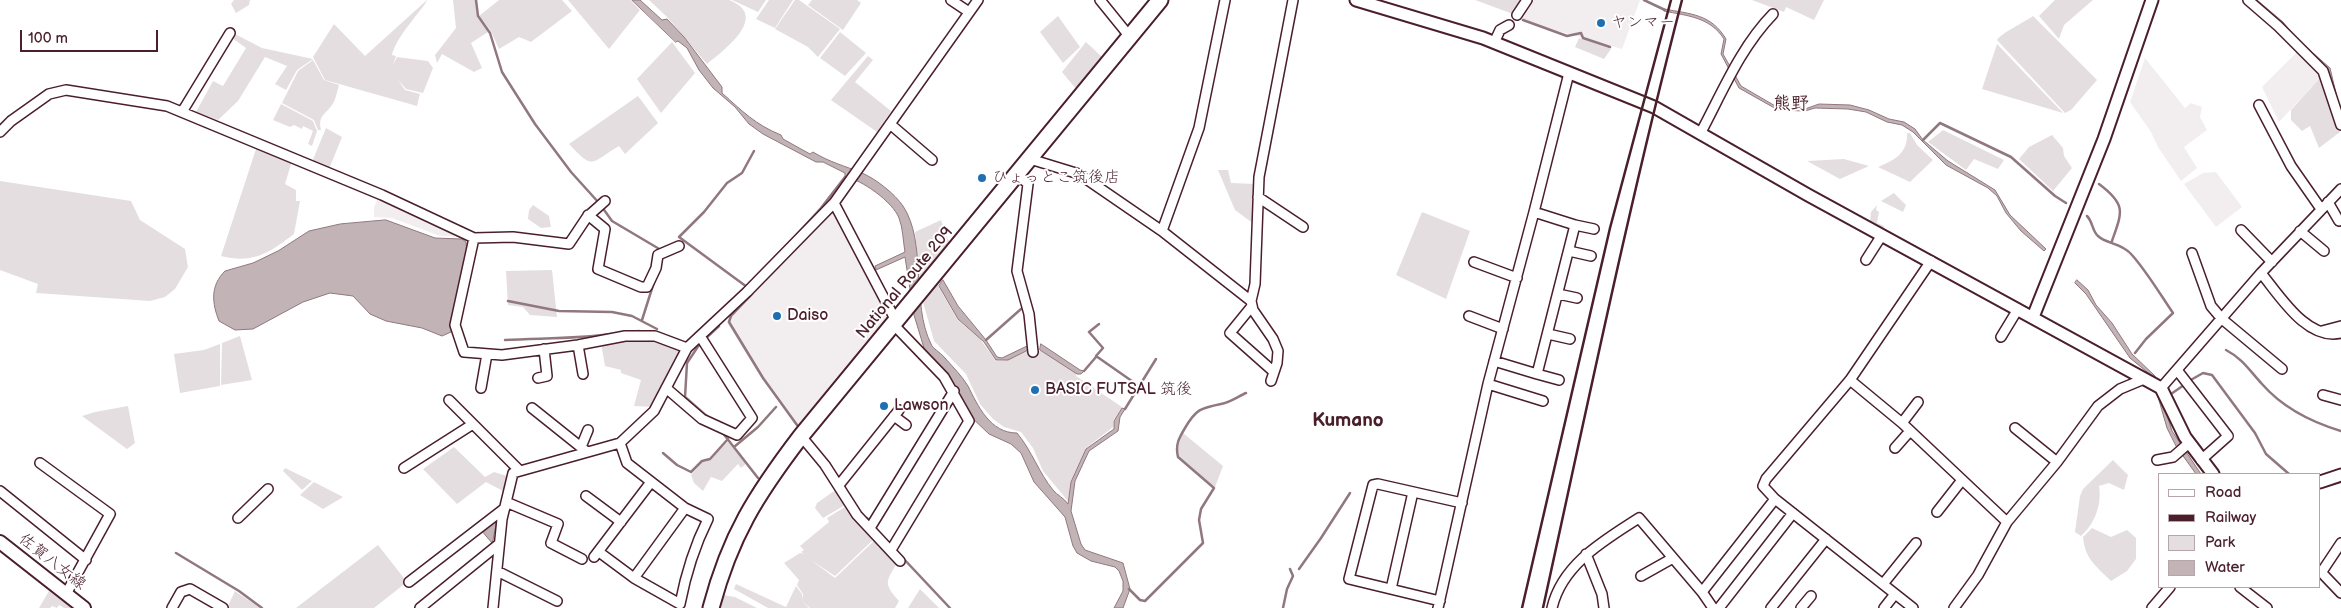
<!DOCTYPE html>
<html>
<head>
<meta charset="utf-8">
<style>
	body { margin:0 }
	#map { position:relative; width:2341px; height:608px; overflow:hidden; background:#fff; font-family:"Balsamiq Sans",sans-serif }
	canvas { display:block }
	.legend { position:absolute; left:2158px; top:473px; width:162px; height:115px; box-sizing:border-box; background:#fff; border:1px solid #b7a5aa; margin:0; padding:6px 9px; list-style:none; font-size:15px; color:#4a1f2b }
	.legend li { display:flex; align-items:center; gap:10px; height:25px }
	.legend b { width:25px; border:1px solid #b7a5aa }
	.scale { position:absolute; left:20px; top:30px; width:138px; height:22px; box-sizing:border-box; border:2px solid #4a1f2b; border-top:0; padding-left:6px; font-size:15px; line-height:18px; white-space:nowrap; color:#4a1f2b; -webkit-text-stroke:4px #fff; paint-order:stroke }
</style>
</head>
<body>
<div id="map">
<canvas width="2341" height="608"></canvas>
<ul class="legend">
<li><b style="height:6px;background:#fff"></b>Road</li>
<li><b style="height:6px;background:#4a1f2b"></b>Railway</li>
<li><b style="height:14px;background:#e5dee0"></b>Park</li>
<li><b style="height:14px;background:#c1b3b6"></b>Water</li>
</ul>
<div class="scale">100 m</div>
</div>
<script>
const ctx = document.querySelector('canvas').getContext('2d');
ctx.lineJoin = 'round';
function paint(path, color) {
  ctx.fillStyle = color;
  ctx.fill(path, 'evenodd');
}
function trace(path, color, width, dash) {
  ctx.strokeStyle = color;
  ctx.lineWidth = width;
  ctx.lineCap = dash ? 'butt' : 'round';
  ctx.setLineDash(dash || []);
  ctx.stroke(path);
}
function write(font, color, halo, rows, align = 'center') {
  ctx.font = font + ' "Balsamiq Sans","Klee One",sans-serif';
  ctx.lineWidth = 4;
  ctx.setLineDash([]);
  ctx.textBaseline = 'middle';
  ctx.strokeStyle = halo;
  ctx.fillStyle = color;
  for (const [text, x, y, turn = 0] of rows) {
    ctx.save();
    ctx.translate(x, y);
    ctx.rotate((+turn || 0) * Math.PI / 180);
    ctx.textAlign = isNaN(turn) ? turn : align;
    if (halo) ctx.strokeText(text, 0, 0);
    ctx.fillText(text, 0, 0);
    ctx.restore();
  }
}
const built = new Path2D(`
	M1529 0H1640L1622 49 1519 20Z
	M2298 51 2322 73 2321 77 2279 122 2262 87Z
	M2145 58 2185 108 2191 103 2202 107 2200 117 2207 130 2184 147 2197 168 2181 181 2158 147 2151 132 2130 102Z
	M2216 172 2242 207 2216 227 2184 184 2203 173Z
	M378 197 465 237 440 236 392 218 374 217V208Z
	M829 211 835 212 887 317 886 322 841 374 798 429 760 376 727 323 729 315Z`);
const green = new Path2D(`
	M234 0H250L249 5 236 13 231 4Z
	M427 0C426 6 396 36 392 55L396 56 393 65 397 57 428 61 433 68 423 93 406 89 398 80 405 90 420 94 417 106 325 80 313 57 334 24 365 56Z
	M453 0H475L477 17 488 32 471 43 482 68 474 72 442 54 437 63 435 55 456 28Z
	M499 0H562L572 11 531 42 519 37 499 49 491 31 479 16Z
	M568 0H630L640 10 609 49Z
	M649 0C669 0 690 0 710 0 716 0 725 0 729 0 771 16 723 51 707 64L667 17Z
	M732 0H766L758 12Z
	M769 0H793L775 28 756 19Z
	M795 0H799L840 29 818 57 808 47 775 29Z
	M812 0H857L861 3 843 30 808 5Z
	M1475 0H1523L1513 14Z
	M1752 0H1824L1814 20 1786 7 1784 12Z
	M2055 0H2093L2064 25 2059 39 2039 16Z
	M1058 16 1080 47 1063 63 1040 32Z
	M2033 16 2097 80 2071 110 2065 113 1997 40C2001 33 2025 22 2033 16Z
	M840 32 866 53 845 76 820 58Z
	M235 34 262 48 313 59 297 70 286 90 275 84 287 66 265 57 238 101 218 120 196 112 213 81 223 86 246 48 232 38Z
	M1579 38 1611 49 1604 59 1575 47Z
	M672 42 695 73 661 113 637 79Z
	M1086 42 1102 57 1076 89 1062 72Z
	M1997 44 2063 113 1982 89Z
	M868 56 873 60 855 82 891 111 877 132 831 100Z
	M313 60 324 80 339 85C337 91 336 100 332 105 325 115 318 115 321 130H318L314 120 282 103 298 71Z
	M2320 78 2340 132 2319 148 2310 126 2302 131 2291 120V110Z
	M638 96 658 123 625 154 619 146C590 163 594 171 569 144Z
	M281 104 313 121 317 131 312 146 308 144 313 131 303 126 302 129 294 125 290 127 273 120Z
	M326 128 342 137 329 169 312 162Z
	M1943 130 2004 160 1998 169 1974 159 1966 170 1928 142Z
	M1907 133H1910L1917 145 1933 160 1910 182 1878 167C1895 160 1908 153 1907 133Z
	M2052 135 2063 148 2064 156 2072 168 2053 191 2019 159 2029 147Z
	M257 146 292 161 285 184 296 190V201H300L294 234C269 253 254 264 221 256Z
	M1844 159 1869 166 1840 179 1807 161Z
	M1218 170H1228L1231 183 1255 184 1254 224 1235 210Z
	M0 181 131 201 140 220 185 249 188 267 175 289 165 297 150 301 36 293 38 284 0 270Z
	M1894 193 1906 205 1903 212 1881 201Z
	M533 205 549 216 551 227 541 228 528 219 529 210Z
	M1877 205 1876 210 1879 212 1877 223 1884 226 1883 229 1870 221 1871 212Z
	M1422 212 1470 231 1446 299 1396 275Z
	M941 220 949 242 920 279 915 232Z
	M552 270 557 317 530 315 523 307 508 305 506 271Z
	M937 284 957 319 980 339 996 361C1009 362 1018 353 1030 350 1044 347 1064 366 1076 373V376L1122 407 1113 421V427L1086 448 1071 481 1068 501 1043 471 1033 448 1021 432 1004 427 993 419 980 404 966 374 934 341 923 302Z
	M240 336 252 380 221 385 222 343Z
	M626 338H654L684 349 654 407 634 406 641 380 621 373V370L605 366 601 343Z
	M220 344V386L180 393 174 354 204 350Z
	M128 406 135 443 127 449 82 416 95 412Z
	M1183 433 1223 466 1215 487 1179 457 1177 449Z
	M728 442 746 464 741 468 738 464 722 481 711 477 703 491 694 483 691 475 703 462 707 461Z
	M454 447 485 477 494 472 507 476 503 491 486 482 457 504 423 469Z
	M2113 460 2128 475 2124 490 2109 483 2099 486C2102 505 2095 523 2081 536L2075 532 2080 496 2083 489Z
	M285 468 312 481 302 490 283 471Z
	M314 482 343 497 323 509 300 495Z
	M837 489 845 505 823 518 815 508 817 503Z
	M845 507 874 539 835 576 811 560 835 578 876 539 897 563C886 582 883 583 899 601L895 608H810L802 601 809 608H768L734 589 736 584 786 607 796 586 802 594 803 600V594L797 585 799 580 784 563 800 553 804 554 801 552 804 550 800 546 829 522 827 518Z
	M2092 528 2111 537 2127 530 2136 538V559L2127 571 2111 581C2096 566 2085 559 2083 537Z
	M378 545 407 582 374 608H296Z
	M920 589 939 608H908Z
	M49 591 72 608H64L59 605 57 608 52 606 50 608H39Z
	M235 591 260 608H227Z
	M723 595 735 597 757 608H720Z`);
const water = new Path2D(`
	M632 0H640L662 20 667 19 684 37 722 87V93C742 111 756 125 781 135L783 139 810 154 813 152C829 162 845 166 862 173 876 179 895 194 903 206 927 242 911 304 931 344 933 349 940 352 944 357 952 366 962 376 968 386 978 406 990 433 1017 433 1032 451 1039 473 1053 490 1057 495 1064 498 1068 504L1071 482 1086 449 1114 429V421L1122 408 1125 409 1120 417 1118 431 1089 451 1075 481 1071 511 1081 544 1085 550 1123 563 1130 589 1123 608H1114L1123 591V581L1119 571 1115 567 1091 561 1077 553 1073 546 1065 517 1034 482 1021 453 1011 444 989 434 968 414 949 378 924 348 914 315 905 257 876 270 875 266 905 252C903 241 903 228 899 218 893 202 861 179 845 177V173L823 162H816L763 134 749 124 735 107 713 88 699 70 687 48 678 41 676 42Z
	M2250 0H2257L2283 22 2296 38 2330 68 2341 114 2325 69 2312 53 2295 41Z
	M1664 9C1691 14 1711 14 1726 39L1723 54 1741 86 1777 107 1805 109 1819 104 1850 105 1869 110 1889 119 1904 122 1915 129 1923 140 1948 161 1995 190 2010 215 2046 249 2044 251 2021 231 2006 213 1997 196 1988 188 1946 165 1913 132 1902 125 1887 122 1866 112 1848 109 1815 108 1805 111 1778 110 1739 88 1721 54 1724 39C1710 17 1688 16 1664 11Z
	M386 220 435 238 462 239 466 242 467 255 451 332 442 336 422 328 386 321 370 314 353 296 330 293 303 302 253 329 235 330 219 321C212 303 210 286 225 271L253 263 278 251 309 231 340 224Z
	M943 280 958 306 986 340 997 357 1002 358 1027 346 1028 350 1008 360H996L984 342 958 319 939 286Z
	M2077 280 2088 290 2096 305 2112 323 2132 354 2155 376 2172 431 2201 474H2196L2176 446 2167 428 2152 376 2130 358 2086 294 2075 283Z
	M1041 344 1080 370 1084 371 1081 374H1077L1040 350Z
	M497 519 493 540 492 543 481 530Z`);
const stream = new Path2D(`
	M476 0 478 16 490 33 502 72 535 124 571 172 599 203
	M1644 0 1665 10
	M1523 20 1567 36 1581 33 1583 38 1610 47
	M1923 140 1940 123 2011 157 2055 196 2066 203
	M2099 184C2127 205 2122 212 2112 241
	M602 207 612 221 661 250
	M2087 216C2093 222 2092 231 2098 236 2106 244 2122 243 2132 255 2147 272 2160 294 2173 313L2146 339 2135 353
	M790 242 821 208 845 177
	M748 286 747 287 679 237 704 212 727 183 742 173 754 151
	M752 294 731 316 729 322 763 378 797 425
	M508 301 559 311 612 312 632 316 657 329
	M642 320 655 279
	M1099 324 1089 332 1103 348 1096 356 1139 386
	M629 332 639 331
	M705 339 719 326
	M505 340C540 338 576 339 611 334
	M986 340 1021 309
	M701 342 687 363 685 397 710 419
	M2226 350C2243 359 2249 370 2262 384 2283 408 2311 422 2341 431
	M1084 371 1096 357
	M2189 381 2203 373 2212 375 2255 433 2266 454 2289 474
	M2171 394 2184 385
	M1125 409 1156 359
	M722 432 758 478
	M734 447 758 427 776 407
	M663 453 677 465 691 472 702 461 710 459 728 439
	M867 518 881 535
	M176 553 239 591 262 608
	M902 557 950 608
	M1299 569 1321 538 1350 493
	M1129 589 1140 600 1145 601 1203 543 1199 520 1201 509 1214 488 1178 457C1175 445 1179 438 1185 428 1196 409 1201 408 1221 404 1229 403 1239 396 1246 393
	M1283 608 1287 589 1293 576 1290 569`);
const street = new Path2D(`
	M951 0 969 12
	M1100 0 1130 37
	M2248 0 2278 26 2323 71 2341 125
	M1517 15 1527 0
	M1494 43 1500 30 1509 25
	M2259 105 2291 166 2321 209
	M182 112 230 33
	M890 124 932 160
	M0 132 11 121 49 94 66 90 167 106 382 195 474 238 455 325 464 352 502 355 578 345 625 336H655L687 348
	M1700 134C1722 93 1740 48 1773 14
	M1030 159 1079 174 1162 231 1251 301
	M1017 174 1028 184 1017 271 1029 314 1033 352
	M1258 197 1303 227
	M2328 202 2339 221
	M834 203 896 321
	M588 215 605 229 598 269 641 287H647L656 268 658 255 679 246
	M1575 225 1594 229
	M2241 230 2272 262
	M1162 231 1199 128 1225 0
	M2300 231 2324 251
	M474 238 513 237 569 244 587 217 605 201
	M1569 251 1591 256
	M2192 253 2211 306 2222 319 2282 369
	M1866 260 1882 235
	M1474 262 1517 278
	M2261 273C2280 296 2307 341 2341 333
	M1558 294 1577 298
	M1252 306 1230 333 1274 372
	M1469 316 1503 329
	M2322 331 2341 326
	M1548 334 1570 339
	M2001 337 2018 309
	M578 345 583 374
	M1494 361 1537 374 1575 225 1534 212
	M2177 370 2228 436 2201 460
	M1537 374 1559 380
	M538 378 547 376 544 349
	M1850 380 1902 423 2007 522
	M1271 381 1277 363 1278 351 1273 339 1253 310 1251 301 1255 284 1259 177 1293 0
	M1488 384 1543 401
	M481 388 487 354
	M666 388 702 419 737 435 752 418 700 336
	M2161 388 2261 273 2341 189
	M2323 395 2341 400
	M449 400 520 471
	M532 408 587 452
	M894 416 906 425
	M1902 423 1918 402
	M2015 428 2057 462
	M801 436 825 465 857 515 900 561
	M581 447 588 430
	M1895 448 1910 431
	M2157 460 2173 457 2189 443
	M40 463 110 514 66 594
	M404 468 473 424
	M839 485 899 410
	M0 491 86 560
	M586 496 621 522
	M506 502 558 524 551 543 582 559
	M1937 512 1962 480
	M238 518 268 489
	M870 528 954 391
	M891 550 969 421 944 377 893 324
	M599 552 634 578 685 508 627 463 620 443
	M1586 554 1602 594 1604 608
	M594 557 651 482
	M497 571 557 601
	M2320 571 2341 593
	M2321 573 2341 543
	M1641 576 1673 558
	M634 578 680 604C686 573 694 547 708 519L685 508
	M409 582 505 508
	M1883 584 1916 543
	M2240 587 2267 608
	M1391 589 1413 492
	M1702 592 1775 499
	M1440 601 1349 579 1373 485 1378 484 1462 503
	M172 608 181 592 190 589 223 608
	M420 608 499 544
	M493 608 502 519 513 473 620 443 654 411 687 348 747 292 834 203 978 0
	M1438 608 1488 384 1534 212 1569 73
	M1552 608C1562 564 1605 540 1639 518L1702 592 1713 608
	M1719 608 1793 513
	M1771 608 1826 539
	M1801 608 1811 596
	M1884 608 1895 594
	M1913 608 1775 499 1763 486 1766 479 1850 380 1931 261
	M1954 608 1978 575 2007 522 2057 462 2098 406 2120 389 2144 379
	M2152 608 2170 587`);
const secondary = new Path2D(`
	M1356 0 1483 38 1654 107 1808 195 2161 388 2185 437 2213 474
	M2033 317 2104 139 2152 0
	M2320 482 2341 475`);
const primary = new Path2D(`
	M0 542 84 608`);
const highway = new Path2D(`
	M711 608C730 536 756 495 801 436L1160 0`);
const rail = new Path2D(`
	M1522 608 1610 228 1671 0
	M1543 608C1586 412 1630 200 1682 0`);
const markers = [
	[1601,23,5,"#1f6fb2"],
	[982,178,5,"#1f6fb2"],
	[777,316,5,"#1f6fb2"],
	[1035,390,5,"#1f6fb2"],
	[884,406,5,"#1f6fb2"]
];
const poiNames = [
	["ヤンマー",1611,23],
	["ひょっとこ筑後店",992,178],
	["Daiso",787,316],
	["BASIC FUTSAL 筑後",1045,390],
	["Lawson",894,406]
];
const streetNames = [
	["National Route 209",905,283,-50],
	["佐賀八女線",52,562,38]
];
const neighbourhoodNames = [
	["熊野",1791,104]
];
const quarterNames = [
	["Kumano",1348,421]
];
paint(built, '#f2eeef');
paint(green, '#e5dee0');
paint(water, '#c1b3b6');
trace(water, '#91787e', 1);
trace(stream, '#91787e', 2.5);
trace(street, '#4a1f2b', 12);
trace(secondary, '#4a1f2b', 15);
trace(primary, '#4a1f2b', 16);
trace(highway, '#4a1f2b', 19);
trace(street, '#fff', 9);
trace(secondary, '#fff', 11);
trace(primary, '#fff', 12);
trace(highway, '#fff', 15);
trace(rail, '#4a1f2b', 2.5);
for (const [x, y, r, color] of markers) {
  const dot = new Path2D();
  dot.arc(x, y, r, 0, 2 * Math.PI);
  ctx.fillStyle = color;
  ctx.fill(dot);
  trace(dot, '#fff', 2);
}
write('16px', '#4a1f2b', '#fff', poiNames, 'left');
write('16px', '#4a1f2b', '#fff', streetNames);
write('bold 18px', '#4a1f2b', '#fff', neighbourhoodNames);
write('bold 19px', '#4a1f2b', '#fff', quarterNames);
</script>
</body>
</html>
